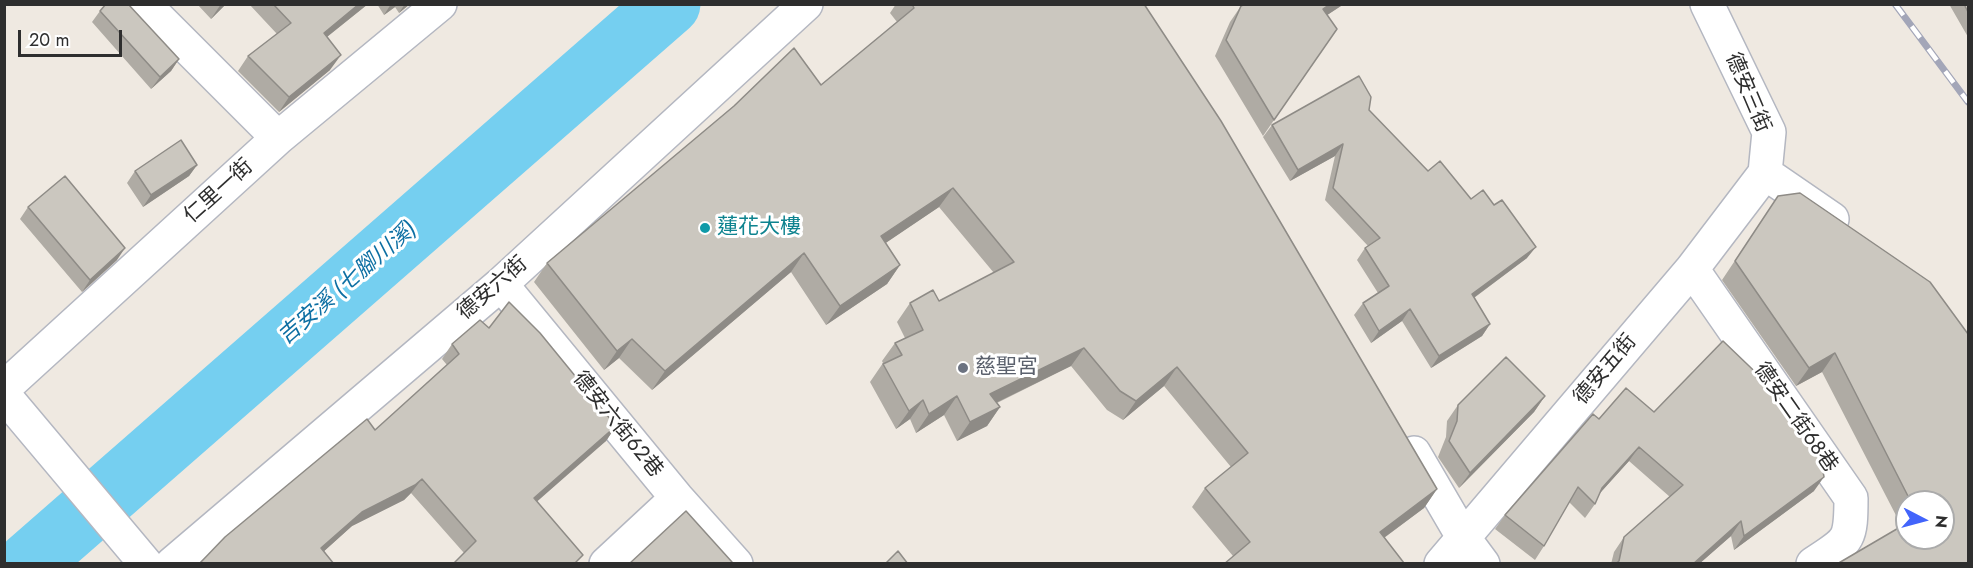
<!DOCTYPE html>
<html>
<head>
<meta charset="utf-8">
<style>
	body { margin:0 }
	#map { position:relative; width:1973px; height:568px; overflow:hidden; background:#efe9e1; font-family:Jost,sans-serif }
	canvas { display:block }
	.frame { position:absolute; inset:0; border:6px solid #2e2e2e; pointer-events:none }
	.north { position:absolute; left:1895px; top:490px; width:60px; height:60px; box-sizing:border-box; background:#fff; border:2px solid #ababab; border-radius:50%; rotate:96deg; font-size:16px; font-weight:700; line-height:24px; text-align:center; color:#2e2e2e }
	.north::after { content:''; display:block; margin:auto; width:21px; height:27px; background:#4264fb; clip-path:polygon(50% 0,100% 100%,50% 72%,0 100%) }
	.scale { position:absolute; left:18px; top:30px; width:104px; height:27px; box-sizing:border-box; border:3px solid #2e2e2e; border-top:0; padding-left:8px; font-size:18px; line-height:21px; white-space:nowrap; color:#2e2e2e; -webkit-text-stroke:4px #fff; paint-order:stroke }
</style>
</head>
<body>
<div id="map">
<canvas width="1973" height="568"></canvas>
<div class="frame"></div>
<div class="north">N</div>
<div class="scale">20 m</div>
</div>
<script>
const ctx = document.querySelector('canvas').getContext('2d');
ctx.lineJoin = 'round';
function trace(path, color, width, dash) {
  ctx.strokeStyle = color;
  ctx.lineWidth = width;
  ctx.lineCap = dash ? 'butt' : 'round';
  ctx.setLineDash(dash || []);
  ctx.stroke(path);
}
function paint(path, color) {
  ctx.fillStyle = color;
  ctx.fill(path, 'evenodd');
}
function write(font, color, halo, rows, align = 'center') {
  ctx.font = font + ' Jost,"Noto Sans TC",sans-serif';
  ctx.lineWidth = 6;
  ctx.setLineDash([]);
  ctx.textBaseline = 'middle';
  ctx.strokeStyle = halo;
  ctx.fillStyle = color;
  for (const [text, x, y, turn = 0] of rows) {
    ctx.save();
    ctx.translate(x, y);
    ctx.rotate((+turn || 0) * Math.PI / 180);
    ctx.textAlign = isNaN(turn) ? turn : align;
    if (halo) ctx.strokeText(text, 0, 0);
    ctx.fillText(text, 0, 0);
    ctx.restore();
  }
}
const river = new Path2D(`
	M28 564 669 4`);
const minor = new Path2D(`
	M144 4 278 138
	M1707 4 1769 132 1765 173 1832 219
	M1692 269 1851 498C1851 542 1849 540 1813 564
	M501 284 677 498 736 564
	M4 388 278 138 440 4
	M4 395 146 564
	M1414 453 1463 537 1483 564
	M172 564 501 284 806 4
	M606 564 677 498
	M1441 564 1692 269 1765 173`);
const rail = new Path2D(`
	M1895 4 1968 102`);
const wall = new Path2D(`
	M197 4H226L211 19Z
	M249 4H368L327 37 330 70 279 112 238 71 248 56 277 34Z
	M377 4H410L399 13 395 7 384 15Z
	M896 4H1144L1437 489 1424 508 1384 538 1233 556 1192 507 1205 488 1231 467 1164 386 1123 420 1107 410 1071 366 997 403 1000 407 987 426 957 441 944 415 916 433 910 419 896 429 870 382 883 363 882 361 895 343 905 338 897 322 910 303 939 301 994 273 939 207 885 243 900 265 887 284 826 325 791 272 652 390 619 358 604 370 534 282 547 263 821 85 897 22 890 13Z
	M1245 4H1344L1327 15 1337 29 1263 136 1215 56 1230 22 1241 6Z
	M1949 4H1968V37Z
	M100 11 179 59 171 71 151 89 92 22Z
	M1369 110 1428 171 1471 199 1527 258 1474 298 1490 324 1482 336 1431 368 1402 321 1371 343 1354 315 1363 303 1378 293 1357 260 1365 248 1368 246 1325 200 1335 156 1290 181 1263 137 1272 125Z
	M197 165 189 176 143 207 127 183 135 171Z
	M1800 193 1930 282 1968 334V564H1837L1902 527 1822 372 1796 386 1722 280 1778 196ZM1907 502H1943V538H1907Z
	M28 207 117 260 82 292 20 219Z
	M489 328 616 426 606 441 464 553 411 493 404 500 352 526 324 551 334 564H199L375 430 447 365 442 359 452 344Z
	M1545 396 1534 412 1459 488 1438 457 1446 437 1447 421 1458 405Z
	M1654 412 1814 491 1734 550 1731 536 1699 564H1611L1614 552 1624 537 1670 497 1629 461 1599 494 1595 504 1585 518 1569 502 1544 546 1535 560 1495 529 1505 515 1599 419Z`);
const shadedWall = new Path2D(`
	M221 4H226L211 19Z
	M359 4H368L313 48 324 33Z
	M391 4H397L395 7 384 15Z
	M405 4H410L399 13Z
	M1330 4H1344L1312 25 1323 9Z
	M341 55 330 70 279 112 289 97Z
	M179 59 171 71 151 89 160 77Z
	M1343 144 1335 156 1290 181 1298 170Z
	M197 165 189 176 143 207 151 195Z
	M953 188 939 207 868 255 881 236Z
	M1536 247 1527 258 1464 305 1472 294Z
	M125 248 117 260 82 292 90 280Z
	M804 253 791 272 652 390 665 371Z
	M900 265 887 284 826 325 840 306Z
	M1410 309 1402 321 1371 343 1379 331Z
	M1490 324 1482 336 1431 368 1439 356Z
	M632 339 619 358 604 370 617 351Z
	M1084 348 1071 366 977 412 990 394Z
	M1835 353 1822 372 1796 386 1809 368Z
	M1177 367 1164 386 1123 420 1136 401Z
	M957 396 944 415 916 433 929 414Z
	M1545 396 1534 412 1459 488 1470 473Z
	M923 400 910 419 896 429 909 411Z
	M1000 407 987 426 957 441 970 422Z
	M616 426 606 441 524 513 534 498Z
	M1639 447 1629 461 1592 502 1602 488Z
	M1824 477 1814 491 1734 550 1744 536Z
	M422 479 411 493 404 500 352 526 311 563 321 548 362 512Z
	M1437 489 1424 508 1366 551 1380 532Z
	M1741 521 1731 536 1699 564H1693Z`);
const building = new Path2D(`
	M106 4H128L179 59 160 77 100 11Z
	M273 4H359L324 33 341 55 289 97 248 56 291 23Z
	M912 4H1144L1221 121 1437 489 1380 532 1404 563 1403 564H1224L1250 542 1205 488 1248 453 1177 367 1136 401 1120 391 1084 348 990 394 1000 407 970 422 957 396 929 414 923 400 909 411 883 364 902 355 895 343 923 330 910 303 933 290 939 301 1014 262 953 188 881 236 900 265 840 306 804 253 665 371 632 339 617 351 547 263 734 106 794 48 821 85 914 8Z
	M1245 4H1330L1323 9 1337 29 1274 120 1226 40 1241 6Z
	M1964 4H1968V12Z
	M1359 76 1371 97 1369 110 1428 171 1440 161 1471 199 1483 190 1494 205 1502 200 1536 247 1472 294 1490 324 1439 356 1410 309 1379 331 1363 303 1389 286 1365 248 1380 238 1333 188 1343 144 1298 170 1272 125Z
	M181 140 197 165 151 195 135 171Z
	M65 176 125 248 90 280 28 207Z
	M1800 193 1930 282 1968 334V564H1837L1907 523V538H1943V502H1911L1835 353 1809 368 1735 261 1778 196Z
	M509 302 540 333 616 426 534 498 583 555 574 564H453L476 541 422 479 415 485 362 512 321 548 334 564H202L201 562 225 537 367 419 375 430 459 354 452 344 480 320 489 328Z
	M1723 341 1772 388 1821 460 1824 477 1744 536 1741 521 1693 564H1615L1619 561 1624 537 1683 485 1639 447 1602 488 1595 504 1578 487 1544 546 1505 515 1593 414 1599 419 1626 388 1654 412Z
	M1506 357 1545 396 1470 473 1449 441 1457 421 1458 405Z
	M686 511 732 562 735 564H629Z
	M898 551 908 564H885Z`);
const markers = [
	[705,228,6,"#0f9aa8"],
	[963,368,6,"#6b7280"]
];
const streetNames = [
	["德安三街",1747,93,67],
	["仁里一街",219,192,-42],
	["德安六街",493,289,-41],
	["德安五街",1606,370,-50],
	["德安二街68巷",1795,418,55],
	["德安六街62巷",617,425,51]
];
const cultureNames = [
	["蓮花大樓",717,228]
];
const worshipNames = [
	["慈聖宮",975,368]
];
const waterNames = [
	["吉安溪 (七腳川溪)",348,284,-41]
];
trace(river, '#75cff0', 63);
trace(minor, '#b4b7c1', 36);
trace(minor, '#fff', 33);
trace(rail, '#a3a6b8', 7);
trace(rail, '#fff', 4.5, [14]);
paint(wall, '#afaba4');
paint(shadedWall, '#8e8b86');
paint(building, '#cbc7bf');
trace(building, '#8e8b86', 1.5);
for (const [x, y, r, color] of markers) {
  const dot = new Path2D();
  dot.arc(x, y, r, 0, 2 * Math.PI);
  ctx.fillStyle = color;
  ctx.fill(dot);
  trace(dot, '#fff', 2);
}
write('21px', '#2e2e2e', '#fff', streetNames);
write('21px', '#0d838f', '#fff', cultureNames, 'left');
write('21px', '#5b616d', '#fff', worshipNames, 'left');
write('italic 22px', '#0d6fa3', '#fff', waterNames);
</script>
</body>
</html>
